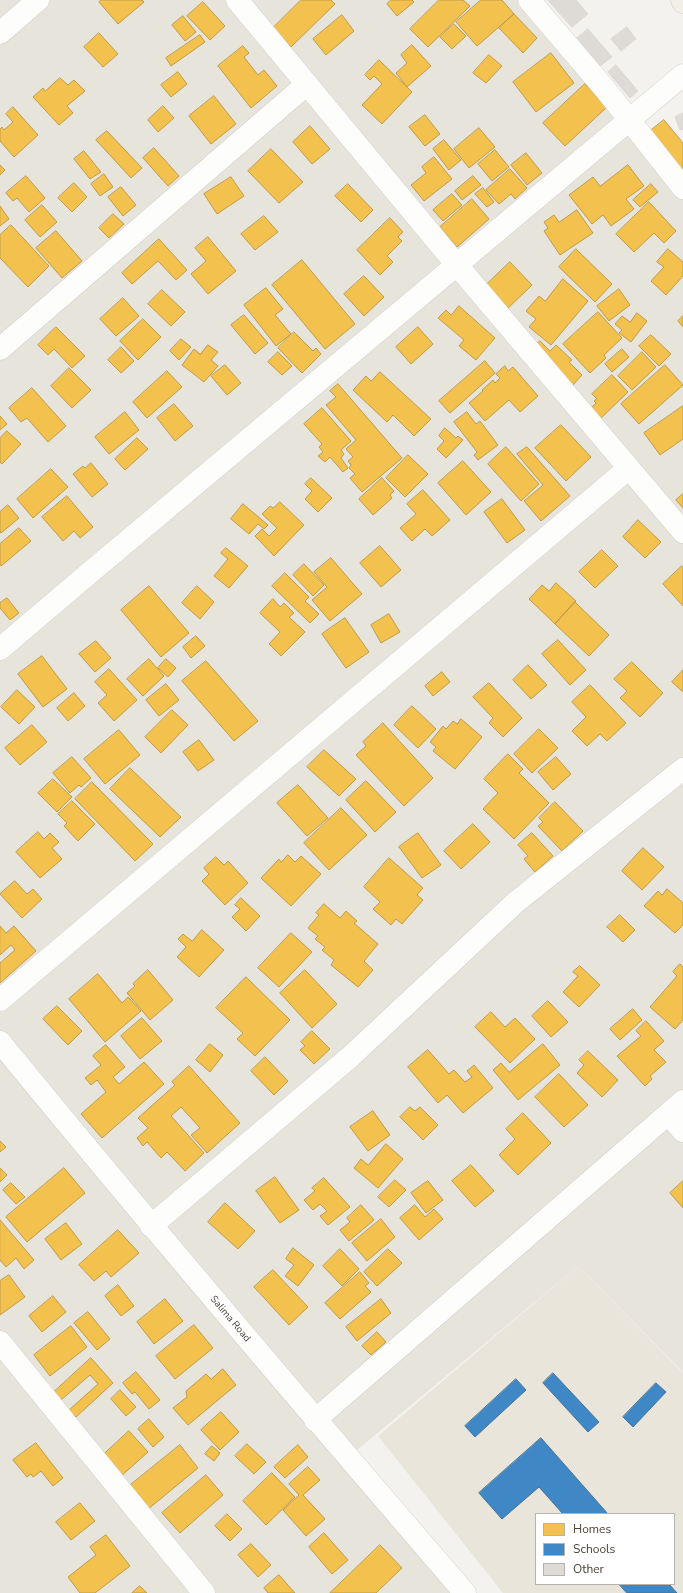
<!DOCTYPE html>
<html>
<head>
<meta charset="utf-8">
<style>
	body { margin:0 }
	#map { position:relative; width:683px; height:1593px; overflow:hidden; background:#f4f2ee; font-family:"Nunito Sans",sans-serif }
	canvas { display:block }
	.legend { position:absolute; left:535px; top:1513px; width:140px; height:72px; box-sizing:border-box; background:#fff; border:1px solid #b7b4b0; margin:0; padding:5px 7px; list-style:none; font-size:12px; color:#4b4439 }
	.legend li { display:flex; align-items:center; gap:8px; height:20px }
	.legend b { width:20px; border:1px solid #b7b4b0 }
</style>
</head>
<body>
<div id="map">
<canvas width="683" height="1593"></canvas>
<ul class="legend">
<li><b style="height:11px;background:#f2c14e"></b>Homes</li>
<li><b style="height:11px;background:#3f88c5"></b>Schools</li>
<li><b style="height:11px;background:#dedbd6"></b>Other</li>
</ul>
</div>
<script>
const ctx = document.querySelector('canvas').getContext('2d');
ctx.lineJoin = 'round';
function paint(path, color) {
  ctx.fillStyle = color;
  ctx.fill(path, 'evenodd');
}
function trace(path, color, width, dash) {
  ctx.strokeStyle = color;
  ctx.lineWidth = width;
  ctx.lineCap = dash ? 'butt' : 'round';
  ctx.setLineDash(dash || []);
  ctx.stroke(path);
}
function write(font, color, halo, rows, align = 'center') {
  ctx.font = font + ' "Nunito Sans",sans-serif';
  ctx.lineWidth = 4;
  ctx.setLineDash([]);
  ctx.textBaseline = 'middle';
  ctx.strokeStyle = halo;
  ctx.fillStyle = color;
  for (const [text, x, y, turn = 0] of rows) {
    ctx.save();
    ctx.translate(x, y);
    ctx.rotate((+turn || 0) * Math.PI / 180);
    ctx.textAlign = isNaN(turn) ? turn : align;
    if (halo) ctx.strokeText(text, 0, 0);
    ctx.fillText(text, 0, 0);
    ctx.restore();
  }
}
const residential = new Path2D(`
	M0 0H536L683 173V1372L578 1266 356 1451 475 1593H0Z`);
const education = new Path2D(`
	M578 1266 683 1373V1593H503L378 1436ZM536 1514H674V1584H536Z`);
const homes = new Path2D(`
	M101 0H142L144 2 118 24 99 2Z
	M301 0H331L335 4 291 47 273 28Z
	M391 0H412L414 2 397 16 387 4Z
	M439 0H463L470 6 428 47 410 29Z
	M481 0H502L514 14 477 46 456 22Z
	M203 2 225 26 210 40 187 16Z
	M514 14 537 38 523 53 499 28Z
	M342 15 354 31 326 55 313 39Z
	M183 16 196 32 185 41 172 25Z
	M454 24 466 36 452 49 440 37Z
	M99 33 118 54 103 67 84 47Z
	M200 35 205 42 171 66 166 58Z
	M412 45 431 66 407 87 396 73 407 63 401 55Z
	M243 46 249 53 244 57 258 75 264 70 277 86 251 108 218 66Z
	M551 53 574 83 536 112 513 82Z
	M489 55 502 66 486 83 473 73Z
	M379 60 412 92 382 124 362 105 382 84 374 76 370 80 365 75Z
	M178 72 187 84 171 97 161 85Z
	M60 78 68 85 74 80 85 91 67 106 73 113 59 125 33 97 43 88 45 91Z
	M585 84 607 107 565 146 543 123Z
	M214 96 236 124 211 144 189 116Z
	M163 106 174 118 158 132 148 120Z
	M13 107 38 135 14 157 0 141V129L2 127 4 130 13 122 6 114Z
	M425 115 440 134 425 146 409 127Z
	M664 120 683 143V175L645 135Z
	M310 126 330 149 312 164 293 142Z
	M479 128 495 147 469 168 454 149Z
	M107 131 142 168 131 178 96 140Z
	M444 140 461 160 449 170 433 149Z
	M154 148 179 176 168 186 143 158Z
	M271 149 303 182 279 203 248 171Z
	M495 150 509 167 492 181 478 164Z
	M84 151 101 172 90 179 74 159Z
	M526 153 542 173 527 185 511 165Z
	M434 157 452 179 424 201 411 185 426 173 422 167Z
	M0 165 5 170 0 175Z
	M628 165 644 186 626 199 634 209 611 226 603 215 592 224 569 195 593 177 600 186Z
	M510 169 527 188 515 199 511 194 499 204 486 190Z
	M104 174 113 187 100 196 91 184Z
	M26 176 45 198 29 212 17 198 13 201 6 193Z
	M473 176 481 185 462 200 455 191Z
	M231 177 244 196 217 214 204 194Z
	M74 183 87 197 72 212 58 198Z
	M348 184 373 210 361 222 335 196Z
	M651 184 658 192 640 207 633 200Z
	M121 187 136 205 123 216 108 197Z
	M483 188 494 202 487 207 475 194Z
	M452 194 462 205 443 221 433 210Z
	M472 199 489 219 457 247 440 227Z
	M649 202 676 231 664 243 654 233 634 252 616 234Z
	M42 205 57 222 40 237 25 220Z
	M0 206 9 219 0 226Z
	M577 210 593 233 560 255 544 231 548 228 544 222 554 215 559 222Z
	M113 214 124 224 109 238 99 228Z
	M264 216 278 232 255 250 241 234Z
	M390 218 403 232 398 237 402 241 387 256 393 262 380 275 357 250Z
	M11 225 49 266 28 287 0 258V235Z
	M56 231 82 261 62 278 36 248Z
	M208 237 236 271 208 294 191 274 206 261 195 248Z
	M159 239 187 270 176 280 158 261 132 284 122 273Z
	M576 249 612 284 595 302 559 267Z
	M668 249 683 262V276L666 295 651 281 664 267 657 262Z
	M302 260 355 324 325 349 272 285Z
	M510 262 532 285 505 311 483 288Z
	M364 276 384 297 364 316 344 294Z
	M563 279 588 301 551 345 529 327 536 319 526 311 539 296 545 301Z
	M266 288 283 309 275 315 291 334 276 346 244 305Z
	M619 289 630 305 609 321 597 306Z
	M162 290 185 312 171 326 148 304Z
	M123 298 139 316 116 336 100 319Z
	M459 306 495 338 476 360 459 346 464 340 438 318 446 310 451 315Z
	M598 312 622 338 604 355 606 358 590 373 563 344Z
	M637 313 647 321 631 342 619 333 622 330 615 324 622 316 630 322Z
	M244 315 268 343 255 354 231 325Z
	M683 316V327L678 321Z
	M143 319 161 337 138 360 120 341Z
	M56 327 85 356 72 368 54 349 48 355 38 345Z
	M418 327 433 344 411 364 396 347Z
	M294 332 313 351 316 348 321 354 302 373 278 348Z
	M651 335 671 354 659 366 639 346Z
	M181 339 191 347 179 360 170 351Z
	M540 341 550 351 556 345 572 360 569 362 582 375 573 385 534 347Z
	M208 345 218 352 211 360 218 366 204 382 182 365 194 349 200 354Z
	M121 347 134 361 121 373 108 360Z
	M622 349 629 357 612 372 605 364Z
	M278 352 292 366 282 375 268 362Z
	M642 352 656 367 632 390 618 376Z
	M485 361 495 373 450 413 439 401Z
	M225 365 241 383 227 395 211 376Z
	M665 365 683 385 639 424 621 404Z
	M505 366 508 371 513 367 538 396 520 412 509 400 485 421 469 403 483 391 482 390 493 380 495 383 500 378 496 374Z
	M69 368 91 390 72 408 51 386Z
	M167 371 182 387 147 418 133 402Z
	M380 372 431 419 414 436 393 415 387 422 353 390 366 376 371 381Z
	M612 375 628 392 598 421 590 409 596 403 594 401 597 399 592 394Z
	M338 384 402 458 362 492 350 478 355 474 349 468 351 465 348 461 353 457 346 449 356 440 326 405 336 397 330 391Z
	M32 388 66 426 48 442 27 418 21 422 9 408Z
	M174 404 193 426 175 441 157 418Z
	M683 406V439L660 455 644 433Z
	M322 408 351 441 341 450 344 454 341 458 348 468 343 472 330 457 325 462 318 456 323 452 319 447 322 444 304 424Z
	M125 412 139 430 109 454 95 437Z
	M467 412 476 424 480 421 498 445 478 460 474 455 477 452 454 422Z
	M0 416 7 424 0 430Z
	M561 425 591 457 566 481 535 448Z
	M445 428 456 438 458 436 463 440 446 458 437 449 444 441 439 436Z
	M7 431 21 444 2 464 0 462V438Z
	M137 438 148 449 125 470 115 459Z
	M506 447 539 484 521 501 488 464Z
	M527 447 570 496 541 521 524 501 543 485 517 454Z
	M408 455 428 474 405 497 386 478Z
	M463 461 491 492 466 515 438 483Z
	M91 463 108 484 92 497 73 474 83 466 85 468Z
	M51 469 68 487 33 518 17 499Z
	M311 478 332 498 318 512 305 499 312 491 305 484Z
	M382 478 394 491 390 495 392 498 373 515 359 499Z
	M423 490 450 520 432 536 425 529 412 541 400 528 416 514 407 504Z
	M683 494V508L676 500Z
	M67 496 93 527 80 538 74 531 63 541 42 517Z
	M502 499 525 530 507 543 484 512Z
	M280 502 304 525 274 556 255 536 262 529 269 536 277 528 262 514 270 506 273 508Z
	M243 504 268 525 264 529 258 524 249 534 231 519Z
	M8 505 19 518 1 533 0 532V512Z
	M638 520 661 542 645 558 623 537Z
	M19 528 31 541 1 566 0 564V544Z
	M380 546 401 570 381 587 360 563Z
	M226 548 248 566 229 588 214 576 228 559 221 553Z
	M602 550 618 566 595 588 579 572Z
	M331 558 362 594 330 621 312 600 327 587 314 572Z
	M304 564 324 585 313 596 293 575Z
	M682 566 683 568V606L663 584Z
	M285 573 309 597 305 601 319 614 310 623 272 586Z
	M556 583 576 601 555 624 529 599 542 585 549 591Z
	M149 586 189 633 161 657 121 610Z
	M197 586 214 602 200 619 182 603Z
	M7 598 19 613 10 620 0 608V603Z
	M273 599 280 607 284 603 294 613 289 617 305 632 281 656 269 644 280 632 260 613Z
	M575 602 609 635 589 656 555 624Z
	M389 614 400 632 381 643 371 625Z
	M345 618 369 652 346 668 322 634Z
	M196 636 205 646 191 658 183 647Z
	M558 640 586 670 570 685 542 654Z
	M96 641 111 658 95 672 79 654Z
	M42 656 67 689 43 707 18 674Z
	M149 659 164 676 143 696 127 679Z
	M166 659 176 668 168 677 158 668Z
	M206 661 258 721 234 741 182 681Z
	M632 662 663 693 640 717 620 698 627 691 614 679Z
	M528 665 547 685 531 699 513 680Z
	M109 669 137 700 114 721 98 703 107 695 95 682Z
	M683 670V692L672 682Z
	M442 672 450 682 433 696 425 686Z
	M489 683 522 718 503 737 489 723 493 718 473 697Z
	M166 684 179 700 159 716 146 700Z
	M590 685 626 723 607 741 600 734 587 746 572 731 586 717 572 702Z
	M17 690 35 707 19 724 1 707Z
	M74 693 85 706 68 721 57 708Z
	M412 706 436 729 418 748 394 725Z
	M172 710 188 725 161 753 145 737Z
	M461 719 482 737 455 769 433 751 436 747 430 742 443 726 446 729 453 721 457 724Z
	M383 723 433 778 404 806 356 755 366 746 363 742Z
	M32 725 47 742 20 765 5 748Z
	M539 729 558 748 532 773 514 754Z
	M119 730 140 755 105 784 84 759Z
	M199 740 214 760 198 771 183 752Z
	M324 750 356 779 339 796 307 767Z
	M508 754 523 769 519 773 549 803 514 839 483 809 498 793 484 779Z
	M72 757 91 778 81 787 79 785 70 793 53 773Z
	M556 757 571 774 553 790 538 772Z
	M130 768 181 817 160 837 110 789Z
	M53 779 72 797 57 812 38 793Z
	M366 781 396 812 375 832 346 800Z
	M92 782 153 844 135 861 75 799Z
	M298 785 328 818 307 836 277 803Z
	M72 801 95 824 78 841 64 826 67 823 58 814Z
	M555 802 583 831 562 851 538 826 543 822 539 818Z
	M341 808 367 835 329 870 304 843Z
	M473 824 490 842 461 869 444 851Z
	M38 832 44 839 50 833 59 842 52 848 62 859 40 878 16 852Z
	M418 833 441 865 422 878 399 847Z
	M532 833 553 856 535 872 524 859 528 856 518 845Z
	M643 848 664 867 642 890 622 871Z
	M288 855 295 862 301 856 321 874 291 906 261 878 279 859 281 862Z
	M216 857 224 865 228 861 248 883 225 905 202 881 209 874 204 868Z
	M389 858 423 888 417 895 423 900 402 924 396 919 391 925 373 909 380 902 364 887Z
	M15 881 27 894 33 889 42 899 22 918 0 894Z
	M667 889 683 903V925L675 933 644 906 658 891 662 895Z
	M241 898 260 916 246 931 232 917 240 909 235 905Z
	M324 904 340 918 346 911 357 921 354 923 378 944 364 961 373 970 358 987 331 965 334 960 322 950 325 947 315 939 318 936 308 928 319 915 316 913Z
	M620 915 635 930 623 942 607 927Z
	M0 926 6 933 14 926 36 951 0 983V963L15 950 11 945 0 955Z
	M202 930 224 950 199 977 177 957 186 947 178 939 183 934 192 941Z
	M291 933 312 952 279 987 258 968Z
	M680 964 683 967V1020L675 1029 650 1007 677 976 673 972Z
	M580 966 600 985 579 1007 563 992 578 976 573 972Z
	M148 970 173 1000 150 1020 127 993 135 986 133 984Z
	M305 970 337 1004 312 1028 280 993Z
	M98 974 122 1003 128 997 141 1011 105 1042 69 999Z
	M246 977 290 1020 255 1056 237 1039 243 1033 216 1008Z
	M548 1001 568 1022 551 1037 532 1016Z
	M57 1006 82 1031 68 1045 43 1019Z
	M633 1009 642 1020 620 1040 610 1029Z
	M491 1012 505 1027 515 1018 535 1039 510 1063 475 1027Z
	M142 1018 162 1041 140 1059 121 1036Z
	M646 1021 664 1041 654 1050 666 1062 650 1076 652 1079 645 1086 617 1056 641 1036 636 1031Z
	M312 1031 330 1049 314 1064 300 1050 305 1046 301 1042Z
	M210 1044 223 1055 210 1072 196 1060Z
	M543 1044 560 1065 518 1100 493 1070 501 1063 509 1072Z
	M106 1045 125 1067 113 1077 119 1084 144 1062 164 1084 102 1138 81 1114 106 1092 97 1080 91 1085 85 1078 101 1065 93 1056Z
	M428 1050 449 1074 454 1070 465 1082 472 1077 467 1071 474 1065 493 1088 463 1113 447 1095 438 1103 408 1067Z
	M588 1051 618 1080 602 1097 577 1073 584 1065 579 1060Z
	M265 1057 288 1081 274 1095 251 1071Z
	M189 1066 240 1123 207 1153 191 1135 200 1128 181 1107 171 1116 204 1153 185 1171 167 1152 161 1158 147 1142 143 1146 137 1138 148 1128 138 1118 175 1085 172 1082Z
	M559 1074 588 1105 564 1127 535 1097Z
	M410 1107 415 1111 420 1107 438 1125 423 1140 400 1117Z
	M373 1111 390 1135 368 1151 350 1127Z
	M523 1113 551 1143 518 1175 499 1155 515 1139 506 1129Z
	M0 1141 6 1147 0 1152Z
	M386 1144 403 1159 378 1188 354 1168 361 1159 368 1165Z
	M471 1165 494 1191 475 1207 452 1181Z
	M0 1168 7 1175 0 1182Z
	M64 1168 85 1193 27 1242 6 1217Z
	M275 1177 299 1210 280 1223 256 1191Z
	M324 1178 350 1207 328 1225 320 1216 327 1211 320 1204 313 1210 304 1200 315 1191 312 1188Z
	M395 1180 406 1190 389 1207 378 1197Z
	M428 1181 443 1200 426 1213 411 1193Z
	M683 1181V1208L670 1193Z
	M11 1183 25 1197 16 1204 3 1190Z
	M225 1203 255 1231 238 1249 208 1222Z
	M361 1205 374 1220 349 1241 340 1230 350 1222 347 1218Z
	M415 1205 425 1217 434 1209 443 1219 419 1240 400 1218Z
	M381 1219 395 1237 367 1261 352 1243Z
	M0 1220 34 1260 24 1269 16 1258 6 1267 0 1260Z
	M66 1223 82 1244 61 1260 45 1239Z
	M118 1230 139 1253 111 1277 106 1271 94 1281 79 1265Z
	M293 1248 314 1265 298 1286 285 1276 294 1265 286 1259Z
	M340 1249 359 1269 342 1286 323 1266Z
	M388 1249 402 1263 377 1286 364 1272Z
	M273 1270 308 1307 289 1325 254 1287Z
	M360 1272 369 1283 365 1286 371 1292 340 1319 325 1303Z
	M9 1275 25 1297 0 1315V1281Z
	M118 1285 134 1306 121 1316 105 1296Z
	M53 1296 66 1312 42 1332 29 1316Z
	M165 1299 183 1321 154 1344 137 1322Z
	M381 1299 391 1313 357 1341 346 1327Z
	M88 1312 110 1339 97 1350 74 1323Z
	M194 1325 213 1348 175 1379 156 1356Z
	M71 1326 87 1347 50 1376 34 1355Z
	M377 1332 386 1342 371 1355 362 1346Z
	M91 1358 113 1383 76 1417 69 1410 98 1384 90 1375 61 1400 54 1392Z
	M223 1369 236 1385 188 1425 173 1408 187 1397 186 1391 206 1374 211 1379Z
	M136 1372 160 1400 149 1409 135 1392 132 1394 123 1383Z
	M120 1390 136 1407 126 1416 111 1399Z
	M221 1412 239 1432 220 1450 201 1430Z
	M149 1419 164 1437 153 1447 138 1429Z
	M129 1431 148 1452 119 1478 101 1457Z
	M36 1443 63 1478 53 1486 41 1471 33 1477 31 1474 27 1477 13 1460Z
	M247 1444 266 1462 254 1474 235 1456Z
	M180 1445 198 1468 147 1510 128 1487Z
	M298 1445 308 1457 285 1478 274 1467Z
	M212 1446 220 1453 214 1461 205 1454Z
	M308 1467 320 1480 303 1495 325 1519 306 1536 283 1510 299 1495 289 1484Z
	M272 1473 295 1497 266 1525 243 1501Z
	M206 1475 223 1495 180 1533 162 1513Z
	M80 1503 95 1521 71 1540 56 1522Z
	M227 1514 242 1529 230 1541 215 1526Z
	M324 1533 348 1560 332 1574 309 1547Z
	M106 1535 130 1566 95 1593H80L68 1577 96 1555 90 1547Z
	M251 1544 271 1565 258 1577 238 1555Z
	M380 1545 402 1568 376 1593H330Z
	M279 1575 295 1593H268L264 1588Z
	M140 1586 147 1593H132Z`);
const schools = new Path2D(`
	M553 1373 599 1422 588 1432 543 1383Z
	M516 1379 526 1390 475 1437 465 1426Z
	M656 1383 666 1392 633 1427 623 1417Z
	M541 1438 608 1514H563L539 1487 502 1519 479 1493Z
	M619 1584H669L677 1593H627Z`);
const building = new Path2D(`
	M548 0H576L588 14 572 27Z
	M627 27 636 39 621 51 611 39Z
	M588 29 612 57 600 66 577 38Z
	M616 65 638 91 630 98 608 72Z
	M683 113V129L680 130 675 117Z`);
const minor = new Path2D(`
	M237 0 456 264 683 532
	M529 0 605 89 683 188
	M0 33 38 0
	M0 349 307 84
	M0 649 87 575 683 75
	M0 1000 629 468
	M0 1042C152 1228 308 1411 465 1593
	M668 1114 683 1131
	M151 1226 350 1057 516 902 683 769
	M0 1342 204 1593
	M315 1420 683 1101`);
const major = new Path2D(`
	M682 0 683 2`);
const streetNames = [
	["Salima Road",230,1319,50]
];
paint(residential, '#e7e4dc');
paint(education, '#eae5da');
paint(homes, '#f2c14e');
trace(homes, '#c09c48', 1);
paint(schools, '#3f88c5');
trace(schools, '#43749b', 1);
paint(building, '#dedbd6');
trace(building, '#dcd9d4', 1);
trace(minor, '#d2d0cb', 23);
trace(major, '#d6cebb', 23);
trace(minor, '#fdfdfc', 22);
trace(major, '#f2efe6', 22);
write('10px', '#4b4439', '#fff', streetNames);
</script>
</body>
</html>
